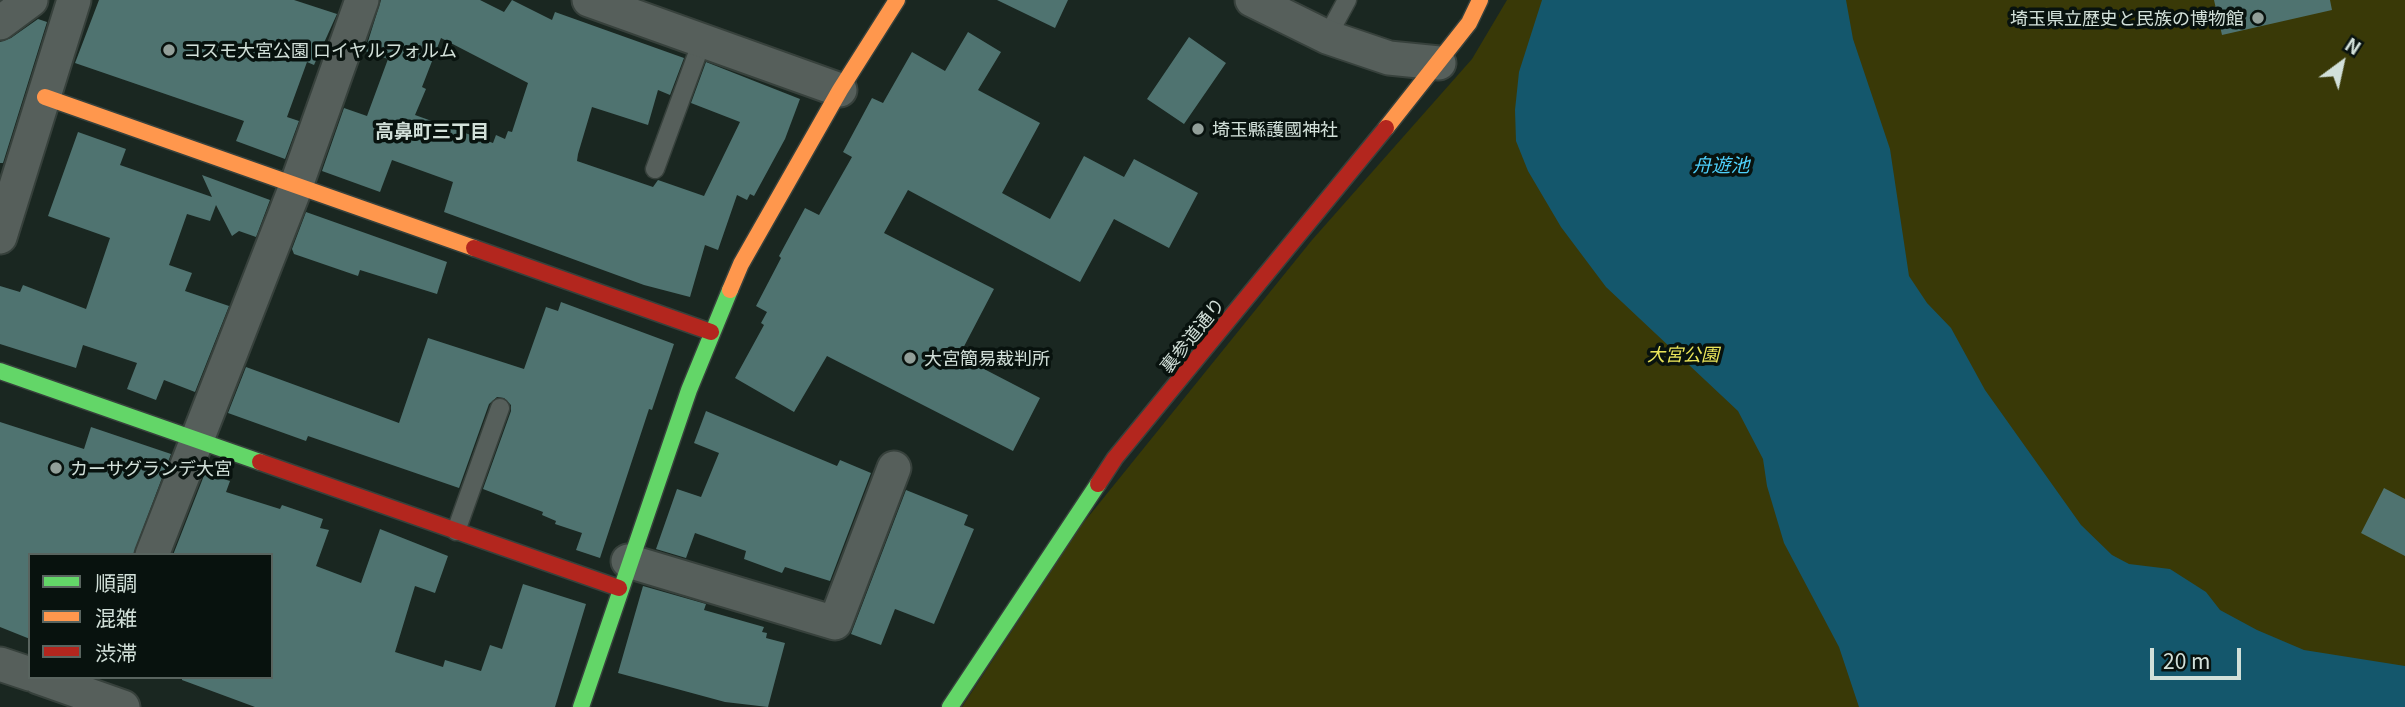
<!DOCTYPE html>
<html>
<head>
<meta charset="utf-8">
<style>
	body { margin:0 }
	#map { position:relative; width:2405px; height:707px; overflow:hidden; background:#1a2721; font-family:Georgia,"Noto Sans JP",serif }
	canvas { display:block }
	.legend { position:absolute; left:28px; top:553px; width:245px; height:126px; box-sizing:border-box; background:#08120e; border:2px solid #59645f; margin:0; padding:9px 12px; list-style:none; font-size:21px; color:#d2e0d9 }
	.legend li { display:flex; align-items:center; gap:14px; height:35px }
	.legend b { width:35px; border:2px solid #59645f }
	.north { position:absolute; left:2307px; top:28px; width:70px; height:70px; -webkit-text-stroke:5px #08120e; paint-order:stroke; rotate:33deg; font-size:19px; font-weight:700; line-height:28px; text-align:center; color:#d2e0d9 }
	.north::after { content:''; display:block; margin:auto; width:24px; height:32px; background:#d2e0d9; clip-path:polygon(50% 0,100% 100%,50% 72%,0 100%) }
	.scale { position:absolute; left:2150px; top:648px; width:91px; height:32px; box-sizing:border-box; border:4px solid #d2e0d9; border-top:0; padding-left:9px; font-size:21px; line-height:24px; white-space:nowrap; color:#d2e0d9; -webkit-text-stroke:5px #08120e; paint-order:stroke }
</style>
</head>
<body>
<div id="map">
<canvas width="2405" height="707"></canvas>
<ul class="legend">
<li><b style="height:9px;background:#63d668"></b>順調</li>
<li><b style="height:9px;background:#ff974d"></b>混雑</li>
<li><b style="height:9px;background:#b3261e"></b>渋滞</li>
</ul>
<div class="north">N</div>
<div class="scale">20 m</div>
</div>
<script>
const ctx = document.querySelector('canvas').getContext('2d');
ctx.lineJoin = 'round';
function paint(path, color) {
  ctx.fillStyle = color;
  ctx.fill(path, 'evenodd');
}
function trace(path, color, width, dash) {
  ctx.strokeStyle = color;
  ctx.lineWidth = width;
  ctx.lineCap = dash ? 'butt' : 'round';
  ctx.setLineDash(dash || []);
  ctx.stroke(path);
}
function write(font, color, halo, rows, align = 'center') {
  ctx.font = font + ' Georgia,"Noto Sans JP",serif';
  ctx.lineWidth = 7;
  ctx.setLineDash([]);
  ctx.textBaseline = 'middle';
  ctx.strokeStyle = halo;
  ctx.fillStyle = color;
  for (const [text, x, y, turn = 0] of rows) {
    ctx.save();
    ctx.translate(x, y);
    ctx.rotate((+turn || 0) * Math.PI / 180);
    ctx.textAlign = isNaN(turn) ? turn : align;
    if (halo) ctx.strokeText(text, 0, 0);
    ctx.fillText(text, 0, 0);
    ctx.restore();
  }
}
const green = new Path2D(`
	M1507 0H2405V707H962L1080 527 1312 240 1472 59Z`);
const water = new Path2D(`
	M1542 0H1846L1853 39 1890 149 1909 276 1927 303 1951 328 1985 390 2081 525 2112 555 2129 564 2170 569 2206 592 2220 610 2257 630 2304 650 2405 666V707H1859L1839 647 1784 543 1767 486 1763 459 1738 411 1606 287 1561 227 1528 171 1516 141 1515 110 1519 72Z`);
const building = new Path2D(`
	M99 0H294L337 14 314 65 307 62 287 117 299 121 285 159 236 141 244 121 75 63Z
	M381 0H480L504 12 512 0 552 20 555 12 684 58 670 95 658 90 648 125 592 107 578 154 577 161 653 187 658 180 704 196 740 122 691 103 706 62 800 99 785 139 754 196 750 194 747 200 737 195 718 250 705 245 690 297 644 285 444 212 453 182 392 160 380 192 322 171 344 108 367 116 388 59 365 51ZM441 38 528 83 512 132 508 131 505 139 496 135 493 143 415 115 426 89 422 87Z
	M997 0H1068L1055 28Z
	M2214 0H2330L2332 10 2222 35Z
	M38 19 47 22 3 163H0V42L11 38Z
	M968 32 1001 52 978 90 1040 123 1002 193 1050 219 1084 156 1124 177 1134 159 1198 193 1169 248 1114 219 1080 282 908 190 884 233 994 289 959 356 1040 398 1013 451 827 356 794 412 735 378 764 325 761 323 767 312 756 306 781 258 779 256 805 208 819 215 852 157 843 152 872 98 883 103 912 52 945 71Z
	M1189 37 1226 63 1184 124 1147 99Z
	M78 132 126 149 120 165 212 197 202 175 270 200 256 237 239 231 232 236 216 205 210 221 187 214 169 265 192 273 185 291 229 306 195 392 164 380 156 400 127 389 137 363 83 345 76 368 0 344V286L20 292 23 285 86 309 110 238 48 216Z
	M306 212 447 262 437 294 360 270 358 276 294 254 292 249Z
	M561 302 674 344 652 410 649 409 600 558 576 550 582 533 555 524 556 521 542 515 543 512 483 489 511 411V405L504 398 497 397 489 404 459 488 308 436 306 441 228 413 246 367 399 423 428 338 524 369 546 307 558 311Z
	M706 411 837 466 840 460 871 473 830 581 785 567 782 573 744 559 746 551 695 533 686 558 656 549 677 489 701 497 719 453 694 443Z
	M0 422 84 449 91 427 171 454 133 555H30V639L0 627Z
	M205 473 230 481 226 492 280 509 282 505 323 519 320 528 329 530 316 566 361 583 380 529 448 556 435 593 415 586 395 652 443 667 445 660 481 671 490 645 502 649 523 584 586 604 555 707H255L182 680V677H271V555H173Z
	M2384 488 2405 499V556L2361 533Z
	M906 490 968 515 964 525 974 529 934 624 895 609 881 645 851 634Z
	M643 586 706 604 704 610 764 627 762 632 767 633 766 638 785 643 768 707 725 702 618 673Z`);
const lane = new Path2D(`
	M1327 37 1347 0
	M655 169 702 41
	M456 531 500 408`);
const street = new Path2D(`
	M589 0 840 90
	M1252 0 1327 37 1389 58 1439 63
	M0 23 31 0
	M0 237 74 0
	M152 555 296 186 362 0
	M628 561 835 623 894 468
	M0 664 30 674
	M38 677 123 707`);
const fast = new Path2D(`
	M0 371 260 462
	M581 707 689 390 730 290
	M950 707 1098 484`);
const slow = new Path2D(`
	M45 97 474 248
	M1386 128 1469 23 1480 0
	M730 290 741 264 840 90 897 0`);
const jam = new Path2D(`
	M474 248 711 332
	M260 462 619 588
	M1098 484 1115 458 1386 128`);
const markers = [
	[2258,18,7,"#929f99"],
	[169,50,7,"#929f99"],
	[1198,129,7,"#929f99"],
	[910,358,7,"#929f99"],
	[56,468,7,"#929f99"]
];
const poiNames = [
	["埼玉県立歴史と民族の博物館",2244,18,"right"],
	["コスモ大宮公園 ロイヤルフォルム",183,50],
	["埼玉縣護國神社",1212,129],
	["大宮簡易裁判所",924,358],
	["カーサグランデ大宮",70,468]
];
const streetNames = [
	["裏参道通り",1192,335,-51]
];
const parkNames = [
	["大宮公園",1683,354]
];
const neighbourhoodNames = [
	["高鼻町三丁目",432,131]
];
const waterNames = [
	["舟遊池",1721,165]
];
paint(green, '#393907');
paint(water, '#14576c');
paint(building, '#4f7370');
trace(lane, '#37413c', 21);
trace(street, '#37413c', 37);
trace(fast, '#37413c', 19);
trace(slow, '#37413c', 19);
trace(jam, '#37413c', 19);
trace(lane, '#565f5b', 18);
trace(street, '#565f5b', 33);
trace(fast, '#63d668', 16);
trace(slow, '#ff974d', 16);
trace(jam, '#b3261e', 16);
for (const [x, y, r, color] of markers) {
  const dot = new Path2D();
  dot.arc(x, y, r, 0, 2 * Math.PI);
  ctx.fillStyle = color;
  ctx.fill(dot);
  trace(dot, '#08120e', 2.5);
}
write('18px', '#d2e0d9', '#08120e', poiNames, 'left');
write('18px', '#d2e0d9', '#08120e', streetNames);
write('italic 18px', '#eae55a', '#08120e', parkNames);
write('bold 19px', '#d2e0d9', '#08120e', neighbourhoodNames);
write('italic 19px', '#4ed0fb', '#08120e', waterNames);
</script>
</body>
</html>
